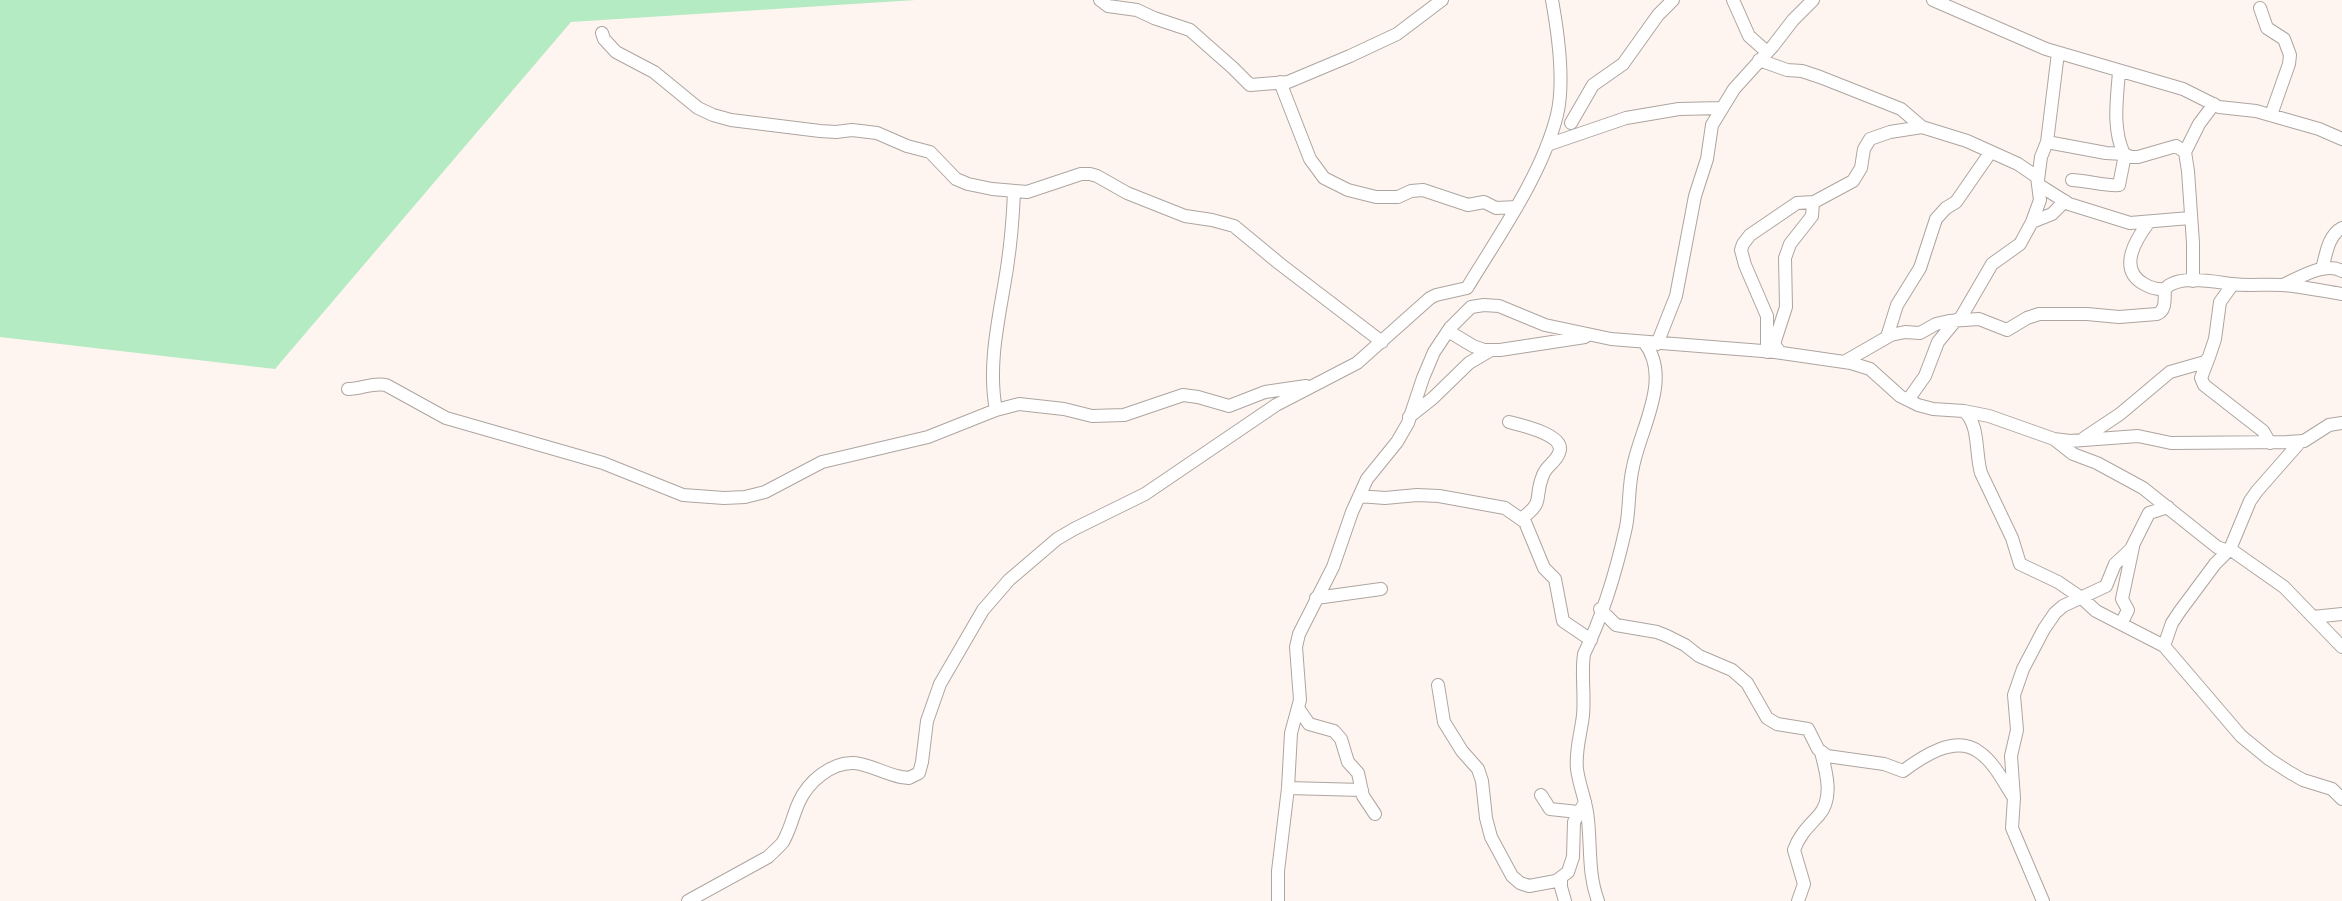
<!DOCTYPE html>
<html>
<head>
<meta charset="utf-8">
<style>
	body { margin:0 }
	canvas { display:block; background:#fff5f0 }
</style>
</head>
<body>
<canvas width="2342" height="901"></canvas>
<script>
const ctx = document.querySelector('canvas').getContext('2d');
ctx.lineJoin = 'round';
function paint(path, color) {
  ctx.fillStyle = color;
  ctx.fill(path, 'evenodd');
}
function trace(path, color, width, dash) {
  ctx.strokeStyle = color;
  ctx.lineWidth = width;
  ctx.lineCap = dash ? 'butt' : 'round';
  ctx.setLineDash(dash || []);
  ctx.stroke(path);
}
const green = new Path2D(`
	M0 0H916L571 22 275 369 0 337Z`);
const minor = new Path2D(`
	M1100 0 1108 6 1137 10 1154 18 1190 30 1233 68 1250 85 1288 82 1350 56 1397 34 1442 0
	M1733 0 1749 36 1767 52
	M1933 0 2046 49 2183 89 2219 107 2256 111 2319 129 2342 139
	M2260 8 2267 28 2284 39 2290 55 2289 64 2271 115
	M602 33 604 39 616 52 654 72 698 108 713 115 731 120 820 131 836 132 852 130 877 133 907 146 930 152 956 179 968 184 992 189 1027 192 1081 174H1090L1097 176 1127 193 1185 216 1212 220 1234 226 1280 264 1382 342
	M1759 60 1787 70 1802 71 1820 77 1901 109 1922 127 1967 141 2018 164 2037 177 2040 200 2032 222 2020 244 1992 264 1960 319
	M2119 72C2117 98 2112 129 2124 154L2131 157H2138L2176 146 2185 152 2188 171 2193 243V281
	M1280 82 1310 159 1324 178 1348 190 1376 197H1398L1411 191 1423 190 1468 205 1484 202 1496 208 1517 207
	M1571 123 1593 85 1623 64 1658 15 1673 0
	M2047 142 2106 153 2124 154
	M1547 145 1626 118 1679 109 1721 108
	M2185 152 2199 124 2214 104
	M2038 180 2041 157 2047 142 2058 53
	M2072 180C2083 180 2112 187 2119 185L2125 155
	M2039 185 2069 204 2130 223 2190 218
	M2032 222 2052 214 2065 201
	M2149 222C2136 239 2117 269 2144 284 2151 288 2157 290 2165 289
	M2322 269C2326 255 2328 235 2342 228
	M2283 285C2299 278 2325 261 2342 271
	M1448 331 1473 346 1484 350H1500L1585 337
	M1887 337 1897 305 1920 268 1936 219 1946 208 1956 202 1990 153
	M1657 344 1676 296 1695 196 1707 159 1712 125 1734 89 1773 46 1793 20 1813 0
	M1779 351 1774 344 1786 307 1785 258 1790 244 1812 216 1813 202
	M1767 352V316L1745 265 1741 250 1743 244 1750 235 1797 203 1814 202 1853 181 1861 168 1864 149 1870 139 1890 132 1922 127
	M2209 357 2201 378 2204 385 2263 431 2270 443
	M1844 362 1891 335 1905 332 1920 333 1936 324 1949 321 1979 319 2007 330 2027 318 2039 314H2087L2119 317 2157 314C2167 310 2164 298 2165 289 2178 274 2215 282 2232 284 2249 286 2265 284 2281 285 2301 286 2322 291 2342 294
	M348 389C362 389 373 382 386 385L446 418 603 463 683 495 724 498 745 497 765 492 822 462 928 437 996 410 1019 404 1064 409 1092 416 1124 415 1183 395 1198 397 1229 406 1265 392 1306 386
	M1908 400 1925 376 1938 342 1956 320
	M996 410C987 363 1000 314 1007 268 1011 242 1013 217 1014 192
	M1964 411C1980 425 1975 453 1981 473L2012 538 2020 564 2058 582 2083 599 2096 611 2164 646 2241 736 2269 759 2289 772 2303 780 2332 789 2342 799
	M1409 417 1433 398 1469 363 1491 350
	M1509 422C1521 425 1567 435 1559 453 1556 462 1546 466 1543 475 1533 499 1546 501 1521 519
	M2084 438 2120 414 2170 372 2205 362 2209 357 2215 339 2220 302 2233 284
	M2054 439 2073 454 2097 463 2143 488 2217 547 2228 551
	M1359 496 1385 498 1417 495 1439 496 1505 508 1525 522 1544 568 1555 579 1563 621 1591 640
	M2230 549 2284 587 2342 647
	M1316 598 1381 589
	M1600 609 1616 625 1657 632 1667 636 1685 645 1699 656 1732 670 1747 683 1767 718 1777 724 1808 729 1818 749 1827 756 1884 764 1903 771C1922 757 1955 734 1979 752 1995 763 2004 783 2014 798
	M2313 617 2342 614
	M2121 624 2128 610 2122 599 2133 547
	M2164 646 2172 623 2180 611 2215 564 2230 549 2250 501 2257 491 2301 441
	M1438 685 1444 722 1462 751 1478 769 1482 781 1486 818 1491 837 1512 876 1520 883 1529 886 1556 881 1568 872 1573 857 1574 822 1585 802
	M1298 708 1309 724 1334 731 1341 739 1348 762 1358 773 1363 796 1375 814
	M1288 788 1362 790
	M1541 795 1550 809 1578 812
	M1561 879V887L1565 901
	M688 901 768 857C773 852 779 847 783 842 791 828 793 815 799 802 808 782 831 762 854 763 869 764 885 774 901 777L909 778 919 773 922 762 927 721 940 684 983 610 1009 580 1057 539 1074 529 1145 494 1276 405 1357 363 1430 298 1436 295 1467 288C1499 235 1542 175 1557 115 1565 82 1558 33 1552 0
	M1278 901V871L1288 788 1291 733 1300 700 1296 647 1299 634 1333 567 1352 512 1367 479 1397 442 1408 423 1423 378 1434 352 1450 328 1471 307 1484 305 1499 306 1545 325 1611 339 1775 352 1851 363 1870 369 1900 396 1918 405 1933 409 1964 411 1989 416 2054 439 2070 441 2138 436 2171 443 2287 442 2304 441 2329 425 2342 423
	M1598 901C1588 874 1591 848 1588 820 1587 802 1579 786 1577 769 1575 750 1581 734 1583 715 1585 694 1581 674 1584 654 1602 617 1617 568 1626 527 1630 507 1628 487 1633 467 1640 429 1673 378 1644 342
	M1798 901 1804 884 1794 850C1799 835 1809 826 1819 815 1834 798 1826 771 1821 752
	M2043 901 2012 828 2014 798 2011 756 2017 730 2014 695 2023 669 2044 629 2055 613 2063 606 2106 586 2115 564 2131 549 2149 513 2168 507`);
paint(green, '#b5ebc3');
trace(minor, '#ada5a0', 14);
trace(minor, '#fff', 12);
</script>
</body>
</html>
